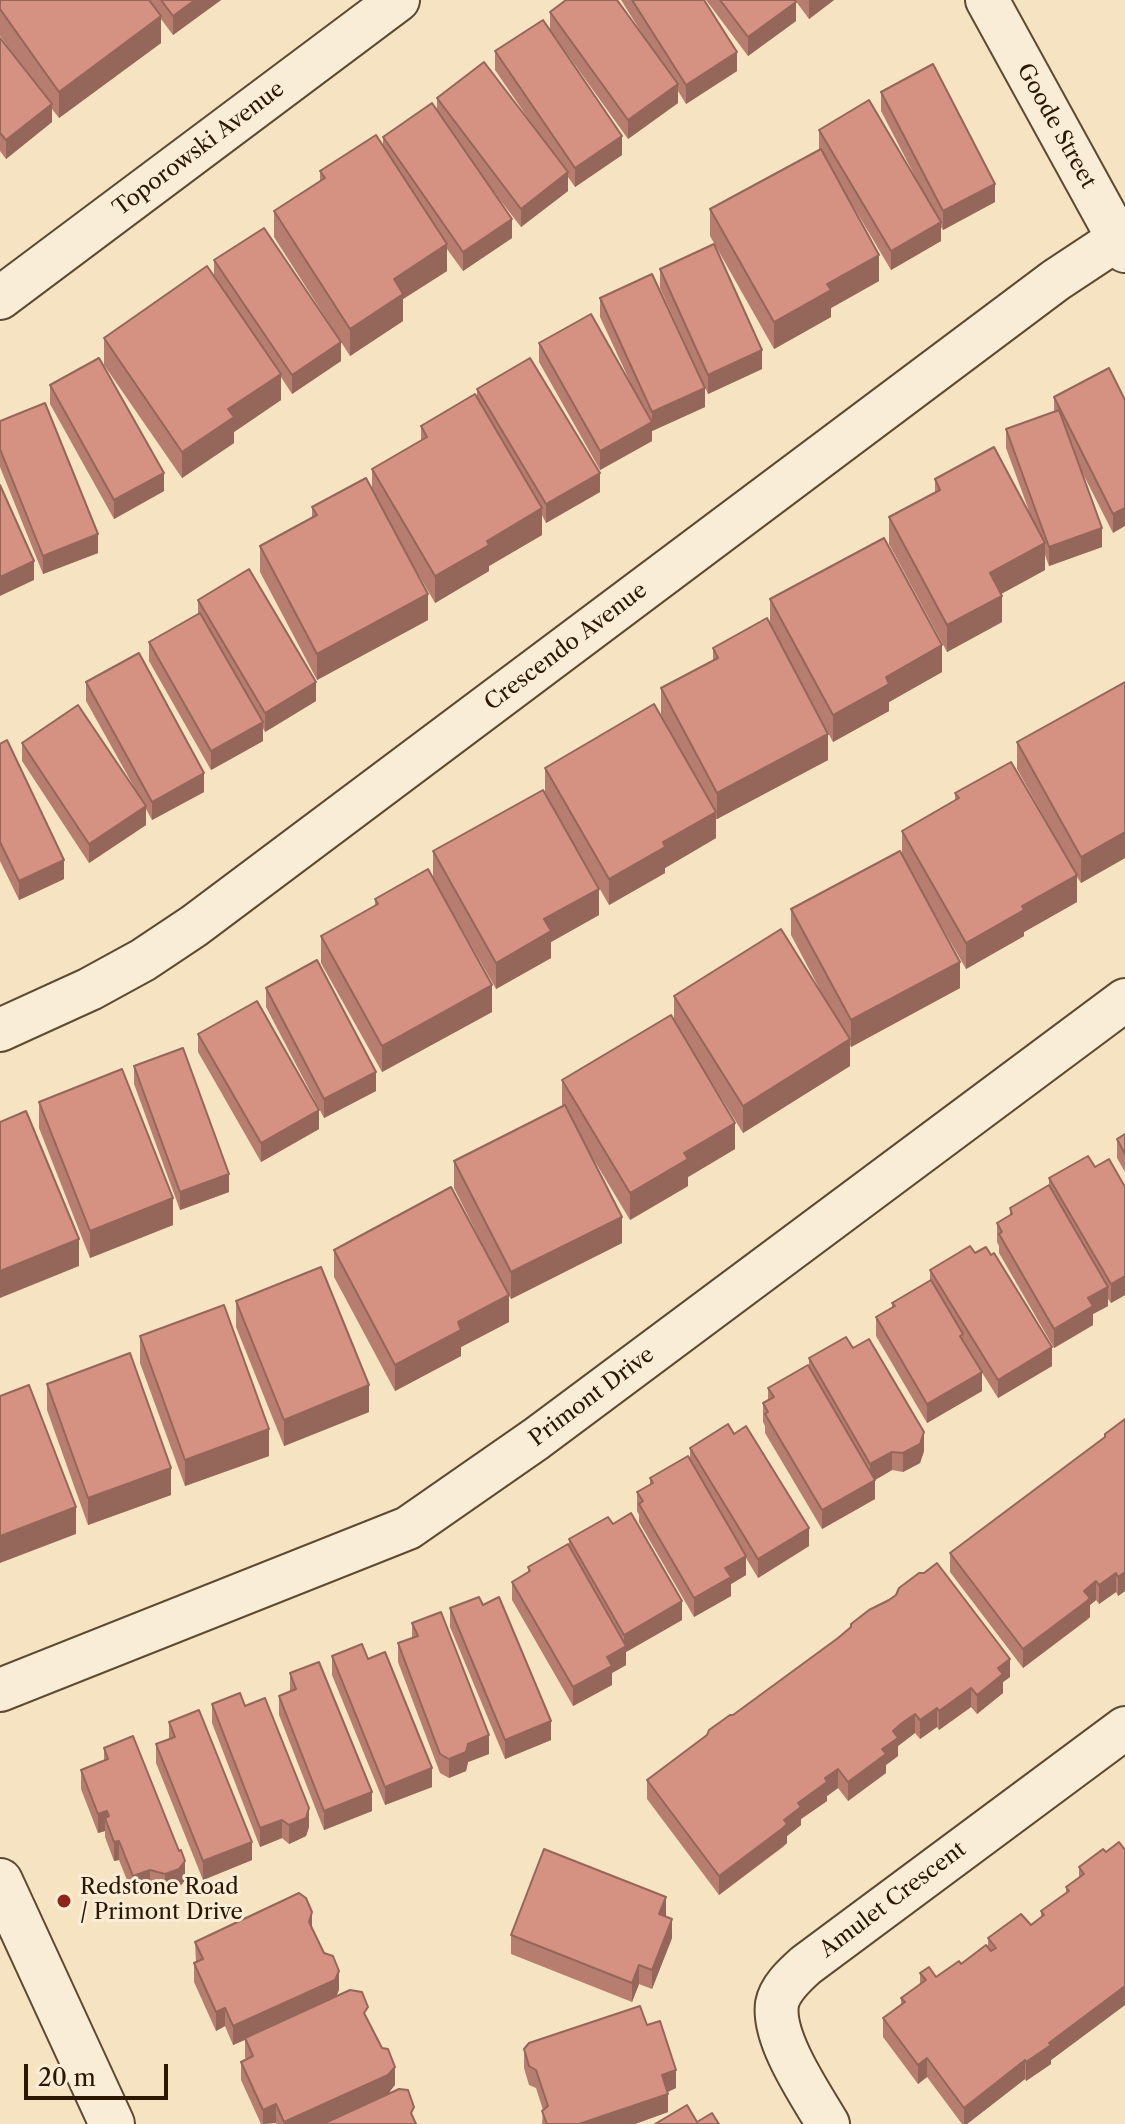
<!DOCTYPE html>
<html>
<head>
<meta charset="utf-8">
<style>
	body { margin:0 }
	#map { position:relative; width:1125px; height:2124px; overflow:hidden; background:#f6e3c1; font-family:"Libre Caslon Text",serif }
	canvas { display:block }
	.scale { position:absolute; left:24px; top:2064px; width:144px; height:36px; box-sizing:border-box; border:4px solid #2c1701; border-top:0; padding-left:10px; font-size:24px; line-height:28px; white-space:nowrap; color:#2c1701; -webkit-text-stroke:6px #f9edd7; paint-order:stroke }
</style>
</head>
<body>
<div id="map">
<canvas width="1125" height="2124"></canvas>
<div class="scale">20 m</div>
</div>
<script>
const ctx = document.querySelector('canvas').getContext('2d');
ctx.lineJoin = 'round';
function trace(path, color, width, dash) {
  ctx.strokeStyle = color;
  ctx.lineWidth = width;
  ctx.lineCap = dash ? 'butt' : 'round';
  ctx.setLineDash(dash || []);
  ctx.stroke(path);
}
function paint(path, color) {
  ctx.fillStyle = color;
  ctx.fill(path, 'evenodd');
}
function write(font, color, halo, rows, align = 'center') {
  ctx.font = font + ' "Libre Caslon Text",serif';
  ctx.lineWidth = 6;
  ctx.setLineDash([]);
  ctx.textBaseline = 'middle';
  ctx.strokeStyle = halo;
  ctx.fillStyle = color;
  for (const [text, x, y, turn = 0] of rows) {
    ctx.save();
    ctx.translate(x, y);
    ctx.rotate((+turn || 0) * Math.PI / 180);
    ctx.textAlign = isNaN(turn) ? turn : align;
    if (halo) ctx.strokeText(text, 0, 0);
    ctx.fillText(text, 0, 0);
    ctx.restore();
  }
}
const minor = new Path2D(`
	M987 0 1125 251
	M0 298 398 0
	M0 1030 90 989 143 960 194 926 1056 280 1118 239
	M0 1690 408 1528 536 1439 1125 1000
	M828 2124C811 2095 772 2039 777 2004 780 1988 795 1975 806 1965L1125 1728`);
const tertiary = new Path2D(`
	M0 1881 112 2124`);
const wall = new Path2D(`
	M0 0H221L173 35 161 19V43L59 118 52 109V122L6 159 0 151V38L13 54 0 36Z
	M621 0H704L737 71 686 104 678 91V103L628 139 550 30V12L643 35Z
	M706 0H795L796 21 748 56Z
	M795 0H834L809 19Z
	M495 51 622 155 575 187 568 177V191L521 227 486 182 512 238 463 271 447 249V271L403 299V321L350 356 274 237V211L320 181V171L383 146V137L437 109V98L538 133 495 70Z
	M881 92 995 202 943 230 941 227V241L891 270 843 189 879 281 831 308V317L774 349 710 236V209L819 150V130L920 186 881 111Z
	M214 260 341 361 292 394 281 377V400L234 432V443L182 478 104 365V338L214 277Z
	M660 269 762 369 708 394 660 288Z
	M600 298 705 407 652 431V429V441L600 470 539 362V343L632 386 600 317Z
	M50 385 164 491 114 519 50 404Z
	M477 389 600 492 546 523 542 515V535L489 566V571L435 603 416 570 428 620 317 680 260 572V546L312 518V507L372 488V469L421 441V426L477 398Z
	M1054 397 1125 400 1113 533 1080 468 1102 547 1049 566 1045 555V570L1001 594 1002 622 947 652 889 544V517L935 493V479L1032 519 1006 448V429L1054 412Z
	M0 421 98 553 43 574 0 467Z
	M770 599 942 672 889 702V711L833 742 797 675 828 760 717 819H716V838L665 868V873L609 905 581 856 599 915 551 942V958L496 989 433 878V851L545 792V768L672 735 661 715V688L713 661V648L770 625Z
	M198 600 316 701 265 732 263 728V741L211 770 149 661V642L198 615Z
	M86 682 204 792 152 820 146 809V825L89 863 22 761V743L138 794 86 701Z
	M1125 682V858L1081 883 1077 877V902L1024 932V936L966 969 933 911 960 988 851 1047 850 1045V1066L743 1133 696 1057 735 1149 688 1177V1186L630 1220 585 1145 622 1243 511 1299 509 1296V1322L461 1347V1356L395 1391 334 1277V1250L501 1281 454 1188V1161L562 1106V1080L674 1021V996L828 1005 791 935V909L902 854V831L955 800V793L1057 840 1017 769V742Z
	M0 744 64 879 19 900 0 861Z
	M375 899 492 1012 382 1072 321 963V936L375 906Z
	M266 988 376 1091 324 1118 266 1007Z
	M198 1034 319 1129 261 1162 198 1052Z
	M134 1066 229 1192 180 1210 134 1084Z
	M39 1102 173 1225 90 1258 39 1128Z
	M1125 1121V1172L1117 1158V1139L1125 1135Z
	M1095 1167 1125 1187V1295L1111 1303 1108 1299V1306L1093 1314V1325L1054 1348 999 1253V1246L997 1242V1223L1010 1216V1208L1049 1185V1178Z
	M930 1270 1052 1366 998 1398 974 1360 982 1391 927 1423 876 1336V1317L892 1307V1303L930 1281Z
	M236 1301 369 1412 284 1446 236 1327Z
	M140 1336 269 1456 185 1486 140 1363Z
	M809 1358 924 1451 920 1463 903 1472 892 1470 875 1480V1499L822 1529 765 1433V1426L763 1422V1403L768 1400V1388L809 1366Z
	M47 1384 171 1495 88 1525 47 1410Z
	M1125 1419V1591L1118 1596 1116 1592 1099 1604 1096 1600 1090 1605V1617L1087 1620 1023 1668 950 1572V1553L1105 1437Z
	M734 1434 809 1546 758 1578 746 1558V1575L731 1584V1596L694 1617 639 1522V1515L637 1511V1492L650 1485V1478L690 1458V1448Z
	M613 1524 682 1620 626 1652V1665L612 1673V1685L573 1706 512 1600V1582L528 1573V1567L569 1546V1539Z
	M450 1608 551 1740 505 1759 450 1627Z
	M412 1623 489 1754 468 1762 466 1771 449 1778 440 1773 398 1662V1643L412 1638Z
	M332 1656 368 1659 432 1787 385 1805 332 1675Z
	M290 1673 372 1811 324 1830 279 1715V1696L290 1691Z
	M1010 1677 1003 1682V1693L977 1714 971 1707 939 1730 937 1727 920 1739 915 1733 898 1746V1756L886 1765V1773L848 1801 838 1788 827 1796V1801L801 1819V1825L787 1836V1843L783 1847 719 1895 647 1799V1780L733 1715Z
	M212 1704 245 1706 309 1827 306 1836 289 1844 282 1838 260 1847 212 1723Z
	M169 1722 252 1860 203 1880 156 1763V1744L169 1739Z
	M104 1748 185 1880 179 1888 165 1893 150 1889 133 1895 119 1860 114 1861 105 1837V1831L98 1833 81 1789V1770L104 1760Z
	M1125 1850V2005L1051 2060V2064L1026 2081 1025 2079 967 2124H962L927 2077 918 2084 883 2037V2018L901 2004V1998L920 1984V1973L936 1977 988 1948V1938L1031 1925 1041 1918V1911L1066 1893V1887L1079 1877V1867L1106 1852Z
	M665 1916 672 1938 652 1989 639 1984 632 2002 511 1954V1935Z
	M312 1929 339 1990 336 1996 368 2020 395 2085 322 2124H276V2123L261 2124 241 2080V2062L246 2059 245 2057V2040L233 2045 225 2026 216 2031 194 1982V1963L196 1962 195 1942Z
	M647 2025 676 2088 668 2092V2112L635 2124H542L543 2110 536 2088 529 2085 524 2068V2049Z`);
const shadedWall = new Path2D(`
	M195 0H221L173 35V16Z
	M809 0H834L809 19Z
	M796 2V21L748 56V37Z
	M161 16V43L59 118V92Z
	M737 52V71L686 104V85Z
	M678 84V103L628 139V120Z
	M52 104V122L6 159V140Z
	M622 136V155L575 187V168Z
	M568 172V191L521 227V209Z
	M995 184V202L943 230V211Z
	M512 219V238L463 271V252Z
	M941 222V241L891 270V251Z
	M447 244V271L403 299V321L350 356V329L394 279Z
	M879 255V281L831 308V317L774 349V322L827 284Z
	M341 342V361L292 394V375Z
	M762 350V369L708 394V375Z
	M281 374V400L234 432V443L182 478V452L228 409Z
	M705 388V407L652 431V412Z
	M652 422V441L600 470V451Z
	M164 473V491L114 519V500Z
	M600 473V492L546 523V504Z
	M542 508V535L489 566V571L435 603V576L487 541Z
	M1125 508V526L1113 533V514Z
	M1102 528V547L1049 566V547Z
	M98 534V553L43 574V556Z
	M1045 543V570L990 600V573Z
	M34 561V580L0 596V577Z
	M428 594V620L317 680V654Z
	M1002 596V622L947 652V625Z
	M942 645V672L889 702V711L833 742V715L886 677Z
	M316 682V701L265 732V713Z
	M263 722V741L211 770V751Z
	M828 734V760L717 819V793Z
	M204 773V792L152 820V802Z
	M146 806V825L89 863V844Z
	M716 812V838L665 868V873L609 905V879L663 842Z
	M1125 832V858L1081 883V857Z
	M64 860V879L19 900V881Z
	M1077 875V902L1024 932V936L966 969V943L1022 906Z
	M599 889V915L551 942V958L496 989V963L544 919Z
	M960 962V988L851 1047V1020Z
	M492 985V1012L382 1072V1046Z
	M850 1039V1066L743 1133V1106Z
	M376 1072V1091L324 1118V1099Z
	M319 1110V1129L261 1162V1143Z
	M735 1123V1149L688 1177V1186L630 1220V1193L684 1153Z
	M229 1174V1192L180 1210V1192Z
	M173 1198V1225L90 1258V1231Z
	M622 1217V1243L511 1299V1272Z
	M79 1239V1266L0 1298V1271Z
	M1125 1276V1295L1111 1303V1284Z
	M1108 1287V1306L1093 1314V1325L1054 1348V1329L1088 1298Z
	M509 1295V1322L461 1347V1356L395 1391V1365L458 1322Z
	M1052 1347V1366L998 1398V1380Z
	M982 1372V1391L927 1423V1404Z
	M369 1385V1412L284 1446V1420Z
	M269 1429V1456L185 1486V1460Z
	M924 1432V1451L920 1463 903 1472V1453Z
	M892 1452V1470L875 1480V1499L822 1529V1510L870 1482V1464Z
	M171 1468V1495L88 1525V1498Z
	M76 1507V1534L0 1563V1536Z
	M809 1528V1546L758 1578V1559Z
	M746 1556V1575L731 1584V1596L694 1617V1598L725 1568Z
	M1125 1572V1591L1118 1596V1577Z
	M1116 1573V1592L1099 1604V1585Z
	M1096 1581V1600L1090 1605V1617L1023 1668V1649L1084 1591Z
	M682 1601V1620L626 1652V1665L612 1673V1685L573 1706V1687L607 1657 624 1647V1635Z
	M1010 1659V1677L1003 1682V1693L977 1714V1695L998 1668Z
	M971 1688V1707L939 1730V1711Z
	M937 1708V1727L920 1739V1720Z
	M915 1714V1733L898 1746V1756L886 1765V1773L848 1801V1782L882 1749 893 1731Z
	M551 1721V1740L505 1759V1740Z
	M489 1735V1754L468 1762 466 1771 449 1778V1759L468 1744Z
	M432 1768V1787L385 1805V1787Z
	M838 1769V1788L827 1796V1801L801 1819V1825L787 1836V1843L719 1895V1876L784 1820 798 1803 825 1778Z
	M372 1792V1811L324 1830V1811Z
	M309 1808V1827L306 1836 289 1844V1825Z
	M107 1811V1824L105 1818V1831L98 1833V1814Z
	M282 1820V1838L260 1847V1828Z
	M119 1841V1860L114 1861V1842Z
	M252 1842V1860L203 1880V1861Z
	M185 1861V1880L179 1888 165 1893V1874Z
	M150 1870V1889L133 1895V1876Z
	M666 1897V1916L659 1932V1914Z
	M312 1912V1930L309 1922Z
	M672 1919V1938L652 1989V1970Z
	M639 1965V1984L632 2002V1983Z
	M339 1971V1990L335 1999 233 2045V2026Z
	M1125 1986V2005L1051 2060V2064L1026 2081V2062L1049 2043Z
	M225 2008V2026L216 2031V2012Z
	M927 2058V2077L918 2084V2065Z
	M1025 2060V2079L967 2124H964V2108Z
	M395 2067V2085L388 2094 322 2124H284V2122Z
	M676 2070V2088L662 2094V2075Z
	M668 2094V2112L635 2124H579Z
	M276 2104V2123L263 2124V2110Z`);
const building = new Path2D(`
	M0 0H149L161 16 59 92 0 9Z
	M161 0H195L173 16Z
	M566 0H617L678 84 628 120 550 12Z
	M632 0H704L737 52 686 85Z
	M720 0H795L796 2 748 37Z
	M543 20 622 136 575 168 495 51Z
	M0 38 52 104 6 140 0 133Z
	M484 62 568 172 521 209 437 98Z
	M933 64 995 184 943 211 881 92Z
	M869 100 941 222 891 251 819 130Z
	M432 103 512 219 463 252 383 137Z
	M376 135 447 244 394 279 403 294 350 329 274 211 325 178 320 171Z
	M821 149 879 255 827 284 831 290 774 322 710 209Z
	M264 228 341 342 292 375 214 260Z
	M714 244 762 350 708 375 660 269Z
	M207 266 281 374 228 409 234 417 182 452 104 338Z
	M652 274 705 388 652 412 600 298Z
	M591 314 652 422 600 451 539 343Z
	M99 358 164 473 114 500 50 385Z
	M530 358 600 473 546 504 477 389Z
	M1109 368 1125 400V508L1113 514 1054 397Z
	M475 394 542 508 487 541 489 545 435 576 372 469 427 437 421 426Z
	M45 403 98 534 43 556 0 449V421Z
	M1059 410 1102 528 1049 547 1006 429Z
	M994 447 1045 543 990 573 1002 596 947 625 889 517 940 490 935 479Z
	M366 478 428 594 317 654 260 546 317 515 312 507Z
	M0 485 34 561 0 577Z
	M884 538 942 645 886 677 889 684 833 715 770 599Z
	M249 569 316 682 265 713 198 600Z
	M200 613 263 722 211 751 149 642Z
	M767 618 828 734 717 793 661 688 718 658 713 648Z
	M139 653 204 773 152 802 86 682Z
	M1125 682V832L1081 857 1017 742Z
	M654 704 716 812 663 842 665 847 609 879 545 768Z
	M78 705 146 806 89 844 22 743Z
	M7 740 64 860 19 881 0 842V744Z
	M1011 762 1077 875 1022 906 1024 910 966 943 902 831 959 798 955 793Z
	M543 790 599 889 544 919 551 931 496 963 433 851Z
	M900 851 960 962 851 1020 791 909Z
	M428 869 492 985 382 1046 321 936 378 904 375 899Z
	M781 929 850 1039 743 1106 674 996Z
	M317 960 376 1072 324 1099 266 988Z
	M257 1001 319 1110 261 1143 198 1034Z
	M671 1015 735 1123 684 1153 688 1159 630 1193 562 1080Z
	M183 1048 229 1174 180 1192 134 1066Z
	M122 1069 173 1198 90 1231 39 1102Z
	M565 1105 622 1217 511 1272 454 1161Z
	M26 1111 79 1239 0 1271V1122Z
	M1125 1134V1154L1117 1139Z
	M1088 1156 1095 1167 1109 1159 1125 1187V1276L1111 1284 1049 1178Z
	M1049 1185 1108 1287 1088 1298 1093 1306 1054 1329 999 1234 1002 1232 997 1223 1012 1214 1010 1208Z
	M451 1187 509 1295 458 1322 461 1330 395 1365 334 1250Z
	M970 1246 975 1253 986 1247 991 1255 994 1253 1052 1347 998 1380 930 1270Z
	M321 1267 369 1385 284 1420 236 1301Z
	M931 1280 963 1334 960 1336 982 1372 927 1404 876 1317 895 1306 892 1303Z
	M224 1305 269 1429 185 1460 140 1336Z
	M846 1337 853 1348 869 1339 924 1432 920 1444 903 1453 892 1452 870 1464 809 1358Z
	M130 1353 171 1468 88 1498 47 1384Z
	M808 1365 875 1480 822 1510 765 1414 768 1412 763 1403 774 1397 768 1388Z
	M29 1385 76 1507 0 1536V1396Z
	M1125 1419V1572L1118 1577 1116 1573 1099 1585 1096 1581 1084 1591 1090 1598 1087 1601 1023 1649 950 1553 1105 1437V1434Z
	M728 1424 734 1434 746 1426 809 1528 758 1559 690 1448Z
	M688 1456 746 1556 725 1568 731 1577 694 1598 639 1504 643 1501 637 1492 653 1483 650 1478Z
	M631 1513 682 1601 624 1635 569 1539 608 1517 613 1524Z
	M568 1544 626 1646 607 1657 612 1666 573 1687 512 1582 530 1571 528 1567Z
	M937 1563 1010 1659 998 1668 1003 1674 977 1695 971 1688 939 1711 937 1708 920 1720 915 1714 902 1723 893 1731 898 1738 882 1749 886 1754 848 1782 838 1769 825 1778 827 1782 798 1803 801 1807 784 1820 787 1824 783 1828 719 1876 647 1780 707 1735 709 1730 730 1715H733L838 1638 851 1627V1624L869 1610 889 1600 896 1595 899 1588 919 1573H924Z
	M479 1597 483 1605 499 1597 551 1721 505 1740 450 1608Z
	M441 1612 489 1735 468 1744 466 1752 449 1759 440 1754 398 1643 418 1636 412 1623Z
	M362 1644 368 1659 385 1652 432 1768 385 1787 332 1656Z
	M319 1662 372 1792 324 1811 279 1696 296 1689 290 1673Z
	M240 1693 245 1706 265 1698 309 1808 306 1818 289 1825 282 1820 260 1828 212 1704Z
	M199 1710 252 1842 203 1861 156 1744 175 1737 169 1722Z
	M133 1736 179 1851 181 1850 185 1861 179 1869 165 1874 150 1870 133 1876 119 1841 114 1842 105 1818 109 1816 107 1811 98 1814 81 1770 108 1759 104 1748Z
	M1119 1842 1125 1850V1986L1049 2043 1051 2045 1026 2062 1025 2060 964 2108 927 2058 918 2065 883 2018 905 2002 901 1998 926 1980 920 1973 929 1967 936 1977 959 1961 961 1964 986 1945 991 1951 996 1948 988 1938 1021 1914 1031 1925 1044 1915 1041 1911 1069 1891 1066 1887 1084 1874 1079 1867 1103 1849 1106 1852Z
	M544 1849 666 1897 659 1914 672 1919 652 1970 639 1965 632 1983 511 1935Z
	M299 1893 306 1898 312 1912 309 1922 324 1953 333 1956 339 1971 335 1980 233 2026 225 2008 216 2012 194 1963 203 1959 195 1942Z
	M350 1990 362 1992 368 2007 364 2013 382 2048 388 2049 395 2067 388 2075 284 2122 276 2104 263 2110 241 2062 253 2056 245 2038Z
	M640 2006 647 2025 660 2021 676 2070 662 2075 668 2094 579 2124H547L542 2111 548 2106 536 2070 529 2066 524 2049 529 2043Z
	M399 2089 408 2090 414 2107 411 2113 416 2124H323Z
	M687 2105 697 2122 712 2113 719 2124H655Z`);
const markers = [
	[64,1901,8,"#8f2418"]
];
const streetNames = [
	["Goode Street",1056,126,61],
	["Toporowski Avenue",199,149,-37],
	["Crescendo Avenue",566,647,-37],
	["Primont Drive",592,1397,-37],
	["Amulet Crescent",893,1900,-37]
];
const poiNames = [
	["Redstone Road",80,1888],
	["/ Primont Drive",80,1913]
];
trace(minor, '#5e4a31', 46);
trace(tertiary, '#5e4a31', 48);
trace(minor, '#f9edd7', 42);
trace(tertiary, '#f9edd7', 44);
paint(wall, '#b77d6f');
paint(shadedWall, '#95665a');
paint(building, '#d59181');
trace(building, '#95665a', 2);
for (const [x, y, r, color] of markers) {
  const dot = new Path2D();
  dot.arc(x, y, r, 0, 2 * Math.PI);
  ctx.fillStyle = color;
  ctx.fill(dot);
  trace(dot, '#f9edd7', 3);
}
write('22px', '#2c1701', '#f9edd7', streetNames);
write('22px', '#2c1701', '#f9edd7', poiNames, 'left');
</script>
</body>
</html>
